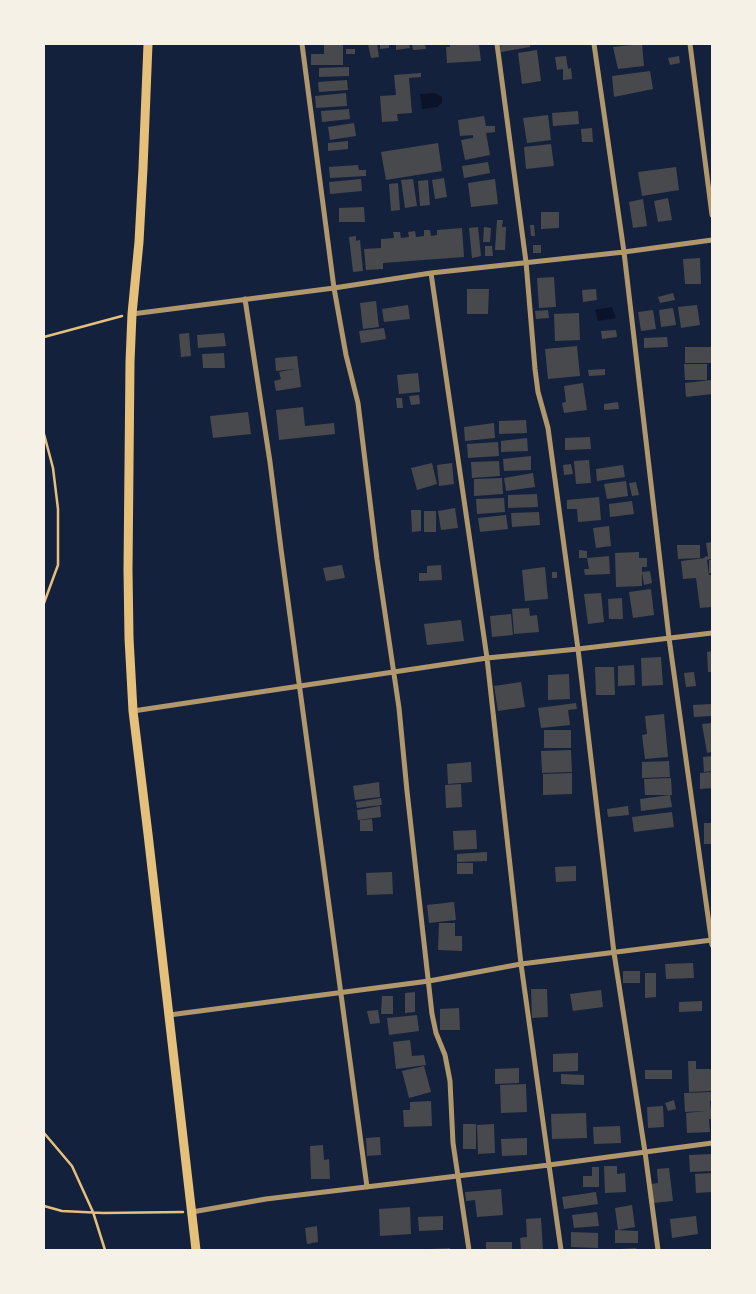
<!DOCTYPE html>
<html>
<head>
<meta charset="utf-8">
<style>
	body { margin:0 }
	#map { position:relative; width:756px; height:1294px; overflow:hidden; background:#14213d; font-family:Roboto,sans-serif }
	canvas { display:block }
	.frame { position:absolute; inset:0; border:45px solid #f6f1e7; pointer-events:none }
</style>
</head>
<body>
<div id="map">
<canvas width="756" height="1294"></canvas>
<div class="frame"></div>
</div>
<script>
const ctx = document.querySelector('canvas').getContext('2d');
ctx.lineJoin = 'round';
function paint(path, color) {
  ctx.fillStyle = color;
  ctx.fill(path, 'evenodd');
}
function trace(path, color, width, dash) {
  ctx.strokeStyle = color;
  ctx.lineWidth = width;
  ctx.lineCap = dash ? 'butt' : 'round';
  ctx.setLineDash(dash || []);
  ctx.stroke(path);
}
const water = new Path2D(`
	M435 93 442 97V103L437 107 422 109 420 94Z
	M612 307 616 318 598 321 595 310Z`);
const building = new Path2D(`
	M324 44H343V65H311V54H324Z
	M368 44H377L379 57 371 58Z
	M380 44H389V48L380 49Z
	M396 44H409L410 48 396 50Z
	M412 44H425L426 49 413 50Z
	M450 44 479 45 481 61 447 63 446 47H450Z
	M500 44H530V47L501 52Z
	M642 44 644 66 618 69 613 47Z
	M346 49H355V54H346Z
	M537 50 541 81 522 84 518 53Z
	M566 56 568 69 571 68 572 79 563 80V69L557 70 555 57Z
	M679 56 680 63 670 65 668 58Z
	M349 67V76L319 77V68Z
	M650 71 653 89 614 97 612 76Z
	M421 73V77L409 78 412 113 397 114 398 121 382 122 380 96 396 95 394 75Z
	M347 80 348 90 319 92 318 82Z
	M346 93 347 106 316 108 315 96Z
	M349 109 350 119 322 122 321 111Z
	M578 111 579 124 553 126 552 113Z
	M548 115 551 140 527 143 523 118Z
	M484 116 486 126H495V132L486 133 490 155 465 160 461 140 473 138V135L460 136 458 120Z
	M354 123 356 136 330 140 328 127Z
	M592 128 593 142H582L581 129Z
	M348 141V149L328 151V143Z
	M438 143 442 171 386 180 381 152Z
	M551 144 554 166 526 169 524 147Z
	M488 162 490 173 464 178 462 166Z
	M358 165 359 170H366V176L330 178 329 167Z
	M676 167 679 190 642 196 638 172Z
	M444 178 447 197 435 199 432 180Z
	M361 179 362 191 330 194 329 182Z
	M413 179 417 206 405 208 401 180Z
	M495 179 498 204 471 207 468 183Z
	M428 180 430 205 420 206 418 181Z
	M398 183 400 210 391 211 389 184Z
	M668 198 672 220 658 222 654 201Z
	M643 199 647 226 633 228 629 202Z
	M364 207 365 222H339V208Z
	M541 212H559V228L541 229Z
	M497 220H503L502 227H506L505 250H495Z
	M530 225H534L535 236H531Z
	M478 227 481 256 472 258 469 228Z
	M484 227 491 228 490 242H483Z
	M462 228 464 257 383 263V269L366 270 364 249 381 248V239L394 238 393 232H400L401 238 409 237 408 232 415 231 416 237 424 236V230H430L431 236 437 235V230Z
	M356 236V241L360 240 363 271 353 272 349 237Z
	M533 245H541V253H533Z
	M485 246H492L493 256H485Z
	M700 258 701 284H685L683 259Z
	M554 277 556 307 539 308 537 278Z
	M467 289H489L488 314H467Z
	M596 289 597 300 583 302 582 290Z
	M673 293 675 300 660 303 658 297Z
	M376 301 379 327 363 329 360 303Z
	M408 305 410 319 384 322 382 309Z
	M697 305 700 325 681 328 678 307Z
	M673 308 676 325 661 327 659 310Z
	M548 310 549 318 536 319 535 311Z
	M653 310 656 329 641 331 638 312Z
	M579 313 580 340 555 341 554 314Z
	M384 328 386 339 361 343 359 331Z
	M616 330 617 337 602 339 601 331Z
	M189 333 191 356 181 357 179 334Z
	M224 333 226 346 198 348 197 335Z
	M667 337 668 347 644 348V338Z
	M577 346 580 376 548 379 545 349Z
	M685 347H712V363H685Z
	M224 353 225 368H203L202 354Z
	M297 356 301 387 276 391 274 381 281 379 279 372 295 369 276 371 275 358Z
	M684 364H707V380H685Z
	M605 369V375L589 376 588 370Z
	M418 373 420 392 399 394 397 375Z
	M711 380 712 394 686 397 685 383Z
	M583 383 587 410 564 413 562 403 566 402 564 386Z
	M419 395 420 404 411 405 409 396Z
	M396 398H402L403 408H397Z
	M618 402 619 409 604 410V404Z
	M303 407 305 426 334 423 335 434 279 440 276 410Z
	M248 412 251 434 213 438 210 416Z
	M526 420 527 433 499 434V421Z
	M494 423 495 438 465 441 464 427Z
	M590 437 591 449 565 450V438Z
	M527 438 528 451 501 452V441Z
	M498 442 499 456 468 458 467 444Z
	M531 456V470L504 471 503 459Z
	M589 460 591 483 576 484 574 461Z
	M499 461 500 476 472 478 471 462Z
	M432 463 437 484 417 490 411 468Z
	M452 463 454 484 439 486 437 465Z
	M571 464 573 474 564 475 563 465Z
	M623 465 625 477 597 481 596 469Z
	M533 473 535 487 506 491 504 478Z
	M502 478 503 494 474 496V479Z
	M626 481 628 496 607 499 604 484Z
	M636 482 639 495 632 496 629 483Z
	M537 494 538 507 508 508V495Z
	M599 497 601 520 578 522 577 509H567V500Z
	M504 498 505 512 477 514 476 499Z
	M632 501 634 514 610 517 609 504Z
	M455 508 458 528 441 530 438 511Z
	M411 510H421V531L412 532Z
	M424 511H436V532H424Z
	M539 512 540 525 512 527 511 513Z
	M506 515 508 529 480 532 478 518Z
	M609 526 611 546 596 548 593 528Z
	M712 542V559L706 560H707L709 575H712V607L700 608 696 578 683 579 681 561 705 558 704 557 708 556 706 543Z
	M677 545H700V558L678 559Z
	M579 550 587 551V558H579Z
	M639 552V558H647V567H642V586L616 587 615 553Z
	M609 556 610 574 585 575 584 569H589L587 558Z
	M709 560H712V573H709Z
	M342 565 345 578 326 581 323 568Z
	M441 565 442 580 419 581V573H427V566Z
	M545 567 548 599 525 601 522 570Z
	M650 571 652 583 644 585 642 572Z
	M552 572H557V578H552Z
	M651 589 654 615 633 618 629 592Z
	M601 593 604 622 588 624 584 594Z
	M622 598 623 619H609L608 599Z
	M529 608 530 616 537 615 539 632 514 634 512 609Z
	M511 614 513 635 492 637 490 616Z
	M461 620 464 641 427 645 424 624Z
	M712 651V672H708L707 652Z
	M661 657 663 685 642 686 641 658Z
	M634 665 635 685 618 686V666Z
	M595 667H614L615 695H596Z
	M694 672 696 686 686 687 684 673Z
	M569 674 570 699 548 700V675Z
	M521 682 525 707 498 711 494 686Z
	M576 703 577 709 568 710 570 725 541 728 538 708Z
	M712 704V716L694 717 693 705Z
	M664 714 668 757 645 759 642 735 647 734 645 716Z
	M712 723V752L707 753 702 724Z
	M544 730H571V748H544Z
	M571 750 572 772 542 773 541 751Z
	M712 756V771L704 772 703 757Z
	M669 761 670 777 642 778V762Z
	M471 762 472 782 448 784 447 764Z
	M712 772V788L700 789V773Z
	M572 773V794L543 795V774Z
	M671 778 672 795H645L644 779Z
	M379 782 380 797 355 800 353 786Z
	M461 784 462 807 446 808 445 785Z
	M670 795 672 807 641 811 640 799Z
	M381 798 382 805 357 808 356 802Z
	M380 806 381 817 358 820 357 810Z
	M628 806 629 815 608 817 607 809Z
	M672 812 674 827 634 832 632 817Z
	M372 819 373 831H360V820Z
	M704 823H711V844H704Z
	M476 830 477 849 454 850 453 831Z
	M487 852V861L457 862V854Z
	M457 863H473V874H457Z
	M576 866V881L556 882 555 867Z
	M392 872 393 894 367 895 366 873Z
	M454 902 456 920 429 923 427 905Z
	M439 923H455V936H462V951L438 950Z
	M693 963 694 978 666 979 665 964Z
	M623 971H640V983H623Z
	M645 973H656V997L645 998Z
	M531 989H547L548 1017 532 1018Z
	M601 990 603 1007 573 1011 570 994Z
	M415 992V1012L405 1013V993Z
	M382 996H393V1014H381Z
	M702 1001V1011L679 1012V1002Z
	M459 1008 460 1030H440V1009Z
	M378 1010 380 1023 370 1024 367 1011Z
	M417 1015 419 1031 389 1035 387 1018Z
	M410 1040 412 1056 424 1055 426 1065 396 1069 393 1042Z
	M578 1053V1071L553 1072V1054Z
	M688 1061H696V1069H712V1091L689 1092Z
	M424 1066 431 1092 409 1098 402 1071Z
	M519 1068V1083L495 1084V1069Z
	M645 1070H672V1079H645Z
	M561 1074 584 1075V1085L561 1084Z
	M526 1084 527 1112 501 1113 500 1085Z
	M712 1092V1101H710L712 1119H709L710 1132 687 1133 686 1113 704 1111 685 1112 684 1093Z
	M674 1100 676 1109 668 1111 665 1103Z
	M431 1101 432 1126 404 1127 403 1110H410V1102Z
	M663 1106 664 1127 648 1128 647 1107Z
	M586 1113 587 1138 552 1139 551 1114Z
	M463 1124H476V1149H463Z
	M494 1124 495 1153 478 1154 477 1125Z
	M620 1126 621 1143 594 1144 593 1127Z
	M380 1137 381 1155 367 1156 366 1138Z
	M527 1138V1155L502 1156 501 1139Z
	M323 1145 324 1160 329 1159 330 1179H311L310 1146Z
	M712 1154V1171L690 1172 689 1155Z
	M604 1166H617V1174L625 1173 626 1192 605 1193Z
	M592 1167H599V1187H583V1176H592Z
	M669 1168 673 1201 653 1203 651 1184 658 1183 657 1169Z
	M712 1173V1192L696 1193 695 1174Z
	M501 1189 503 1215 477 1217 475 1200 466 1201 465 1192Z
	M596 1192 598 1204 564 1209 562 1197Z
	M632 1205 635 1227 618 1230 615 1208Z
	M410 1207 411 1234 380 1236 379 1209Z
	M597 1212 599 1226 574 1228 572 1215Z
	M443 1216V1230L419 1231 418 1217Z
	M696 1216 698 1234 672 1238 670 1219Z
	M541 1218 543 1250H521L520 1238 527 1237 526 1219Z
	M317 1226 318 1242 307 1244 305 1228Z
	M615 1230 638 1231V1243H615Z
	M571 1232 598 1233V1248L571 1247Z
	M486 1242H512V1250H486Z
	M450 1248V1250H429V1249Z
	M636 1248V1250H620V1249Z`);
const path = new Path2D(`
	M44 337 122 316
	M44 434 53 468 58 509V565L44 603
	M44 1133 72 1166 93 1212 105 1250
	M44 1206 62 1211 103 1213 183 1212`);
const minor = new Path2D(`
	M302 44 334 288 346 355 358 403 377 559 399 708 407 791 432 1014 436 1033 445 1055 450 1081 453 1143 469 1250
	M497 44 526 262 535 369 538 392 548 428 578 649 614 953 645 1152 658 1250
	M594 44 624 252 669 638 712 945
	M690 44 712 215
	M431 273 487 658 521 964 549 1165 561 1250
	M245 299 270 462 281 549 367 1187
	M132 314 334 288 431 273 624 252 712 240
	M133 711 487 658 578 649 712 633
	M169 1015 429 981 521 964 712 940
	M192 1212 266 1199 549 1165 712 1143`);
const primary = new Path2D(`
	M148 44 143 168 139 242 132 314 130 362 128 570 129 638 133 711 148 834 196 1250`);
paint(water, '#0b132b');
paint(building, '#48494c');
trace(path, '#e5c07b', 2.5);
trace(minor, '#b1986c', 5);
trace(primary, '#e5c07b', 9);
</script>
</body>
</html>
